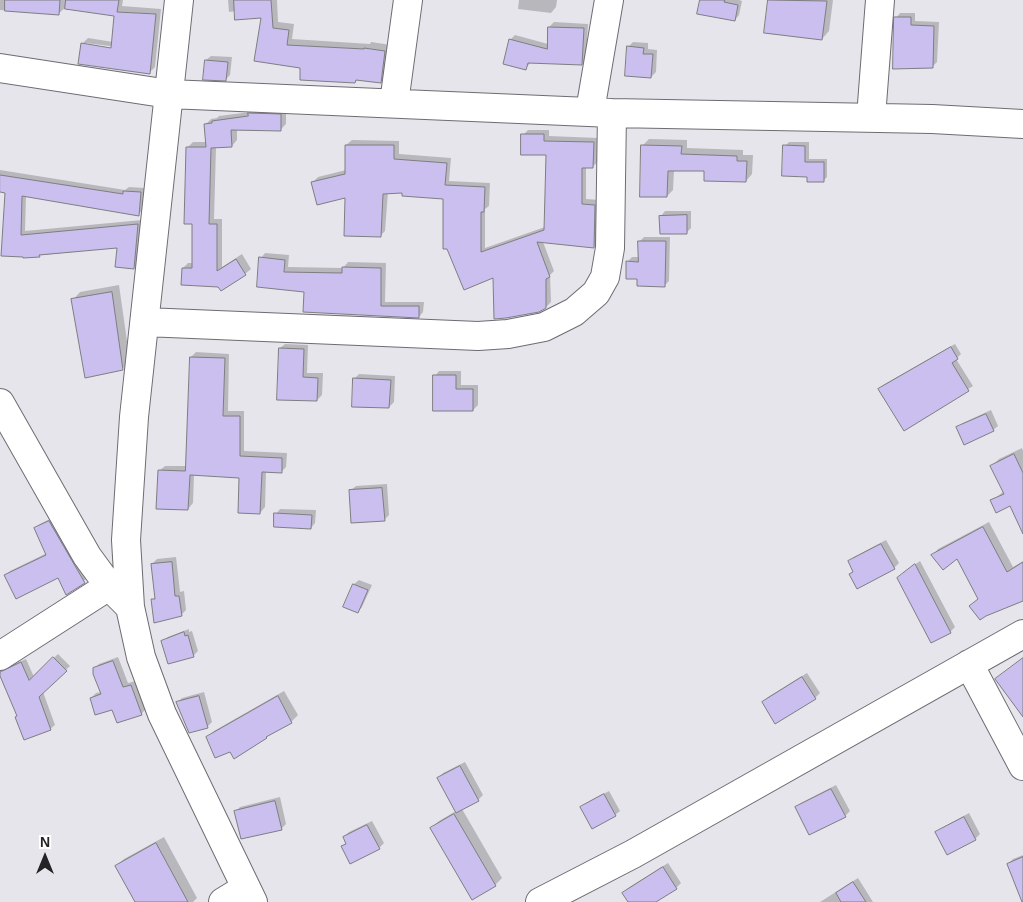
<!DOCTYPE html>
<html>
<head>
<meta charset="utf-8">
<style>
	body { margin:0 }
	#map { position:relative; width:1023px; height:902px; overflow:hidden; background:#e6e5eb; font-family:Helvetica,sans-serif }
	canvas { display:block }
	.north { position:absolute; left:20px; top:832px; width:50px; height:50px; -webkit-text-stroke:4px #fff; paint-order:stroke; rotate:0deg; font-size:14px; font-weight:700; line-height:20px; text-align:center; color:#242426 }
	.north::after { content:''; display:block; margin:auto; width:18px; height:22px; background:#242426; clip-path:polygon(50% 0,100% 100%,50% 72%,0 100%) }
</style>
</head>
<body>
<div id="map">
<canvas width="1023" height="902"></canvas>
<div class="north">N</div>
</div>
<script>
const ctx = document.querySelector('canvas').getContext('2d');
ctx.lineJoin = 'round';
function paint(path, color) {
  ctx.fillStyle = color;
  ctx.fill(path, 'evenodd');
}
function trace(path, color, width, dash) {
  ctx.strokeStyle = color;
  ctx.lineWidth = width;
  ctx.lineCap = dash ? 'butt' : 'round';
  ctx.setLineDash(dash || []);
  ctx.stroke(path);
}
const shadow = new Path2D(`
	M0 0H66V7L58 14 0 10Z
	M88 0H123L122 6 161 9 155 67 149 73 82 44 88 38 113 42 115 15ZM85 43 118 47 117 50 85 45Z
	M228 0H277L278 22 294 24 292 39 370 44 371 42 391 45 387 76 380 82 358 79 355 82 302 67 262 17 236 11 229 12Z
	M519 0H557L556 7 551 13 518 9Z
	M701 0H739L742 1 739 15 735 20Z
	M769 0H833L829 31 822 39 765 32Z
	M900 13H915V21L939 22 937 62 932 67 896 18Z
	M554 22 588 24 586 59 581 64 531 62 525 69 510 40 515 35 548 44 549 27Z
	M633 42 648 43V49L657 50 656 72 651 77 628 47Z
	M211 56 232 57 230 75 225 80 206 60Z
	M255 108 286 109V124L280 130 237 129V140L232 146 216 147 214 219H222V267L242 254 251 269 245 274 219 285 183 268 188 263H193V222L188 147 193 142H207L206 124 211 119 217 118 219 116 251 112Z
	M528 130H549V136L598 138V162L592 167 586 166V199L600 200 599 242 594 247 543 242 554 271 550 275 551 302 546 307 495 276 444 198 403 192H388L385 231 380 236 346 196 313 182 318 177 346 170V145L352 140 399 141V154L451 158 449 181 490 183 489 206 485 209V248L545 227 547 154 523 135Z
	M649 139 687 140V148L743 150V155H753L752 174 746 181 706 170H674L673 190 667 196 642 146Z
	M789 142H809V159H827V177L823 181 808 176 785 146Z
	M0 170 125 190 129 187 145 188 143 210 138 214 26 195 25 231 142 220 138 263 133 268 119 247 24 257 6 192 0 191Z
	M665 211H691V228L686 233 661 216Z
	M644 237H670L669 281 664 286 627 262 632 257H639V242Z
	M265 253 289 255 288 267 343 268 348 262 386 263 385 302H424L423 312 419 317 305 291 261 258Z
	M119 285 130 362 122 369 73 300 80 292Z
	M285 344 308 345 307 373H323L322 395 317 400 280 348Z
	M955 344 961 354 956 359 973 386 904 429 879 389 883 385Z
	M196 352 229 354 228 411H244V451L287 453 286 467 281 472 266 471 265 507 260 513 241 477 194 474 193 503 188 509 159 471 165 466H186L191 357Z
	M439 371H461V385H478V405L473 410 435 376Z
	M359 374 395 376 394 402 389 407 354 379Z
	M991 410 998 426 993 430 958 428 963 423Z
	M1022 448 1023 451V523L1011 505 992 501 1004 491 992 466 999 459Z
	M387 484 389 515 384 520 351 490 356 486Z
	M280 509 316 510 315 523 311 528 276 514Z
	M54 517 89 577 67 593 59 577 5 576 10 571 47 553 35 529 40 524Z
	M989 522 1013 567 1023 561V599L979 598 957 557 933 555 938 549Z
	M886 540 899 563 894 568 854 571 849 562 854 557Z
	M176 557 180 592 184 591 186 610 181 615 152 600 156 597 152 564 157 559Z
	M920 561 955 627 950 632 903 573Z
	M359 580 372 585 362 607 358 612 345 606 354 584Z
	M189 629V632L192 631 198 651 193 656 163 642 168 637Z
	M58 654 70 666 43 692 55 725 50 729 0 673 4 668 26 659 34 677Z
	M118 657 128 683 136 681 146 709 141 714 113 708 91 698 96 693 101 692 94 669 99 664Z
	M807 673 820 693 815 698 763 702 768 697Z
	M284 691 298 715 291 722 271 733 235 757 230 750 208 738 214 731Z
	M204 692 212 722 207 727 177 703 182 698Z
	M465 762 483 795 478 800 462 809 502 878 495 885 432 828 439 821 456 811 439 778 443 773Z
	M836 785 850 811 845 816 796 808 801 803Z
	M609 791 620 811 615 815 581 808 586 803Z
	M280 797 286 824 281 829 235 812 240 807Z
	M969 813 980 834 975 839 947 853 937 833 942 828Z
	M372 821 384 843 379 848 342 847 347 842 344 837 349 832Z
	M164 837 197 898 193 902H136L116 866 124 859Z
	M1023 855V883L1008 864 1013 859Z
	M668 863 681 883 676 888 653 902H629L624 893 628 888Z
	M858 878 873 902H820Z`);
const building = new Path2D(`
	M5 0H60L59 15 5 11Z
	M66 0H119L117 12 156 14 150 74 78 64 81 43 111 48 114 16 65 9Z
	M234 0H271L273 28 289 30 287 45 364 49V48L385 51 381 83 356 80 355 83 300 80V68L254 61 261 18 235 20Z
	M700 0H725L724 2 738 5 735 21 697 14Z
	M768 0 827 1 822 40 764 33Z
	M894 17H911V25L934 26 933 68 893 69Z
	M548 27 584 28 582 65 528 63 526 70 503 64 509 39 547 49Z
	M627 46 644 48 643 54H653L651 78 625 76Z
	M205 60 228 62 226 81 203 80Z
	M248 113 281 114V131L231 130 232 147 211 148 209 224H217V271L236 259 246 275 221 291 218 287 181 285 182 268H192V224H184L186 147H206L204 124 212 123V121L248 116Z
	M521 134H544V141L594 142 593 168H582V204L595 205 594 248 537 242 550 277 546 279V308L539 312 506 318 494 319 493 278 464 290 447 249H443V199L402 196V193L383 194 381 237 344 236 345 198 317 205 311 182 345 174V145H394V159L447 163 445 185 485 187 484 212H481V252L544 230 546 155H521Z
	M641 145 682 146 681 154 737 156V161H747L746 182 704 181V171H668L667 197H640Z
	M783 145 805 146V162H824V182H807V177L782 176Z
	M0 175 123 194V191L141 192 139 216 22 196 21 235 138 224 134 269 115 267 117 248 39 255 40 257 23 258V257L1 256 5 193 0 192Z
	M687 215V234H660L659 216Z
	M638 241H666L665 287 637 286V279H626V261L638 262Z
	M259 257 285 260 284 272 342 273V267L381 268V306H419V318L303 312 304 292 257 287Z
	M112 292 123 370 85 378 71 299Z
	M951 347 958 359 952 363 969 391 904 431 878 389Z
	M279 348 304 349 303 377 318 378 317 401 277 400Z
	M190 357 225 358 223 416H240V456L282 458V473L262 472 260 514 238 513 239 478 190 475 188 510 156 509 158 470 185 471Z
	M433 375H456V389H473V411H433Z
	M353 378 391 380 389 408 352 407Z
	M986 414 994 431 964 445 956 427Z
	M1014 454 1023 473V534L1010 506 996 513 990 500 1004 494 990 466Z
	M382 488 385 521 351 523 349 490Z
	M274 513 312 515 311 529 274 527Z
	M49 521 85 583 66 595 58 578 16 599 4 575 46 555 34 528Z
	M983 527 1007 572 1023 562V601L986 616 980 620 969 606 978 599 957 559 943 570 931 555Z
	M881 544 895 569 857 589 849 574 853 572 848 561Z
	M172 562 175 596H179L182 616 154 623 151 599H155L151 564Z
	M915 564 951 633 931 643 897 578Z
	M353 584 368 590 358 613 343 607Z
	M184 632 185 636 188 635 194 657 168 664 161 641Z
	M53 657 67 671 39 697 51 730 24 740 15 717 17 716 0 676V672L21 662 29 680Z
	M1023 658V717L995 679Z
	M113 661 123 687 131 685 142 715 117 723 112 710 95 715 90 698 101 694 93 674V668Z
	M802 677 816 699 775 724 762 702Z
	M199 696 208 728 189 733 176 702Z
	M278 696 292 723 266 737 267 738 234 759 230 752 215 758 206 737Z
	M460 766 479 801 456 813 437 778Z
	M831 789 846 817 809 835 795 807Z
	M604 794 616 816 592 829 580 807Z
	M275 801 282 830 241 839 234 811Z
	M454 814 496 886 472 900 430 828Z
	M964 817 976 840 947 855 935 832Z
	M367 825 380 849 350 864 341 846 346 844 343 837Z
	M156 843 188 902H135L115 866Z
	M1023 857V902H1022L1007 864Z
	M663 867 677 889 656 902H628L622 893Z
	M853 882 866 902H841L836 893Z`);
const minor = new Path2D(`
	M179 0 134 417 126 540 130 607 141 657 162 714 253 902
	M0 68 169 94 612 113 932 119 1023 124
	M394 103 408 0
	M590 111 609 0
	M871 117 880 0
	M145 322 478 336 508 334 544 327 574 312 596 293 605 277 610 248 612 113
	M0 403 87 556 109 586 130 607
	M0 656 109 586
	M969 664 1023 766
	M223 902 246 888
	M540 902 633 854 1023 634`);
paint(shadow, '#0003');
paint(building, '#cabfef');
trace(building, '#7e7d82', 1);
trace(minor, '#6e6c72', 30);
trace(minor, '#fff', 28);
</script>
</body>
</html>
